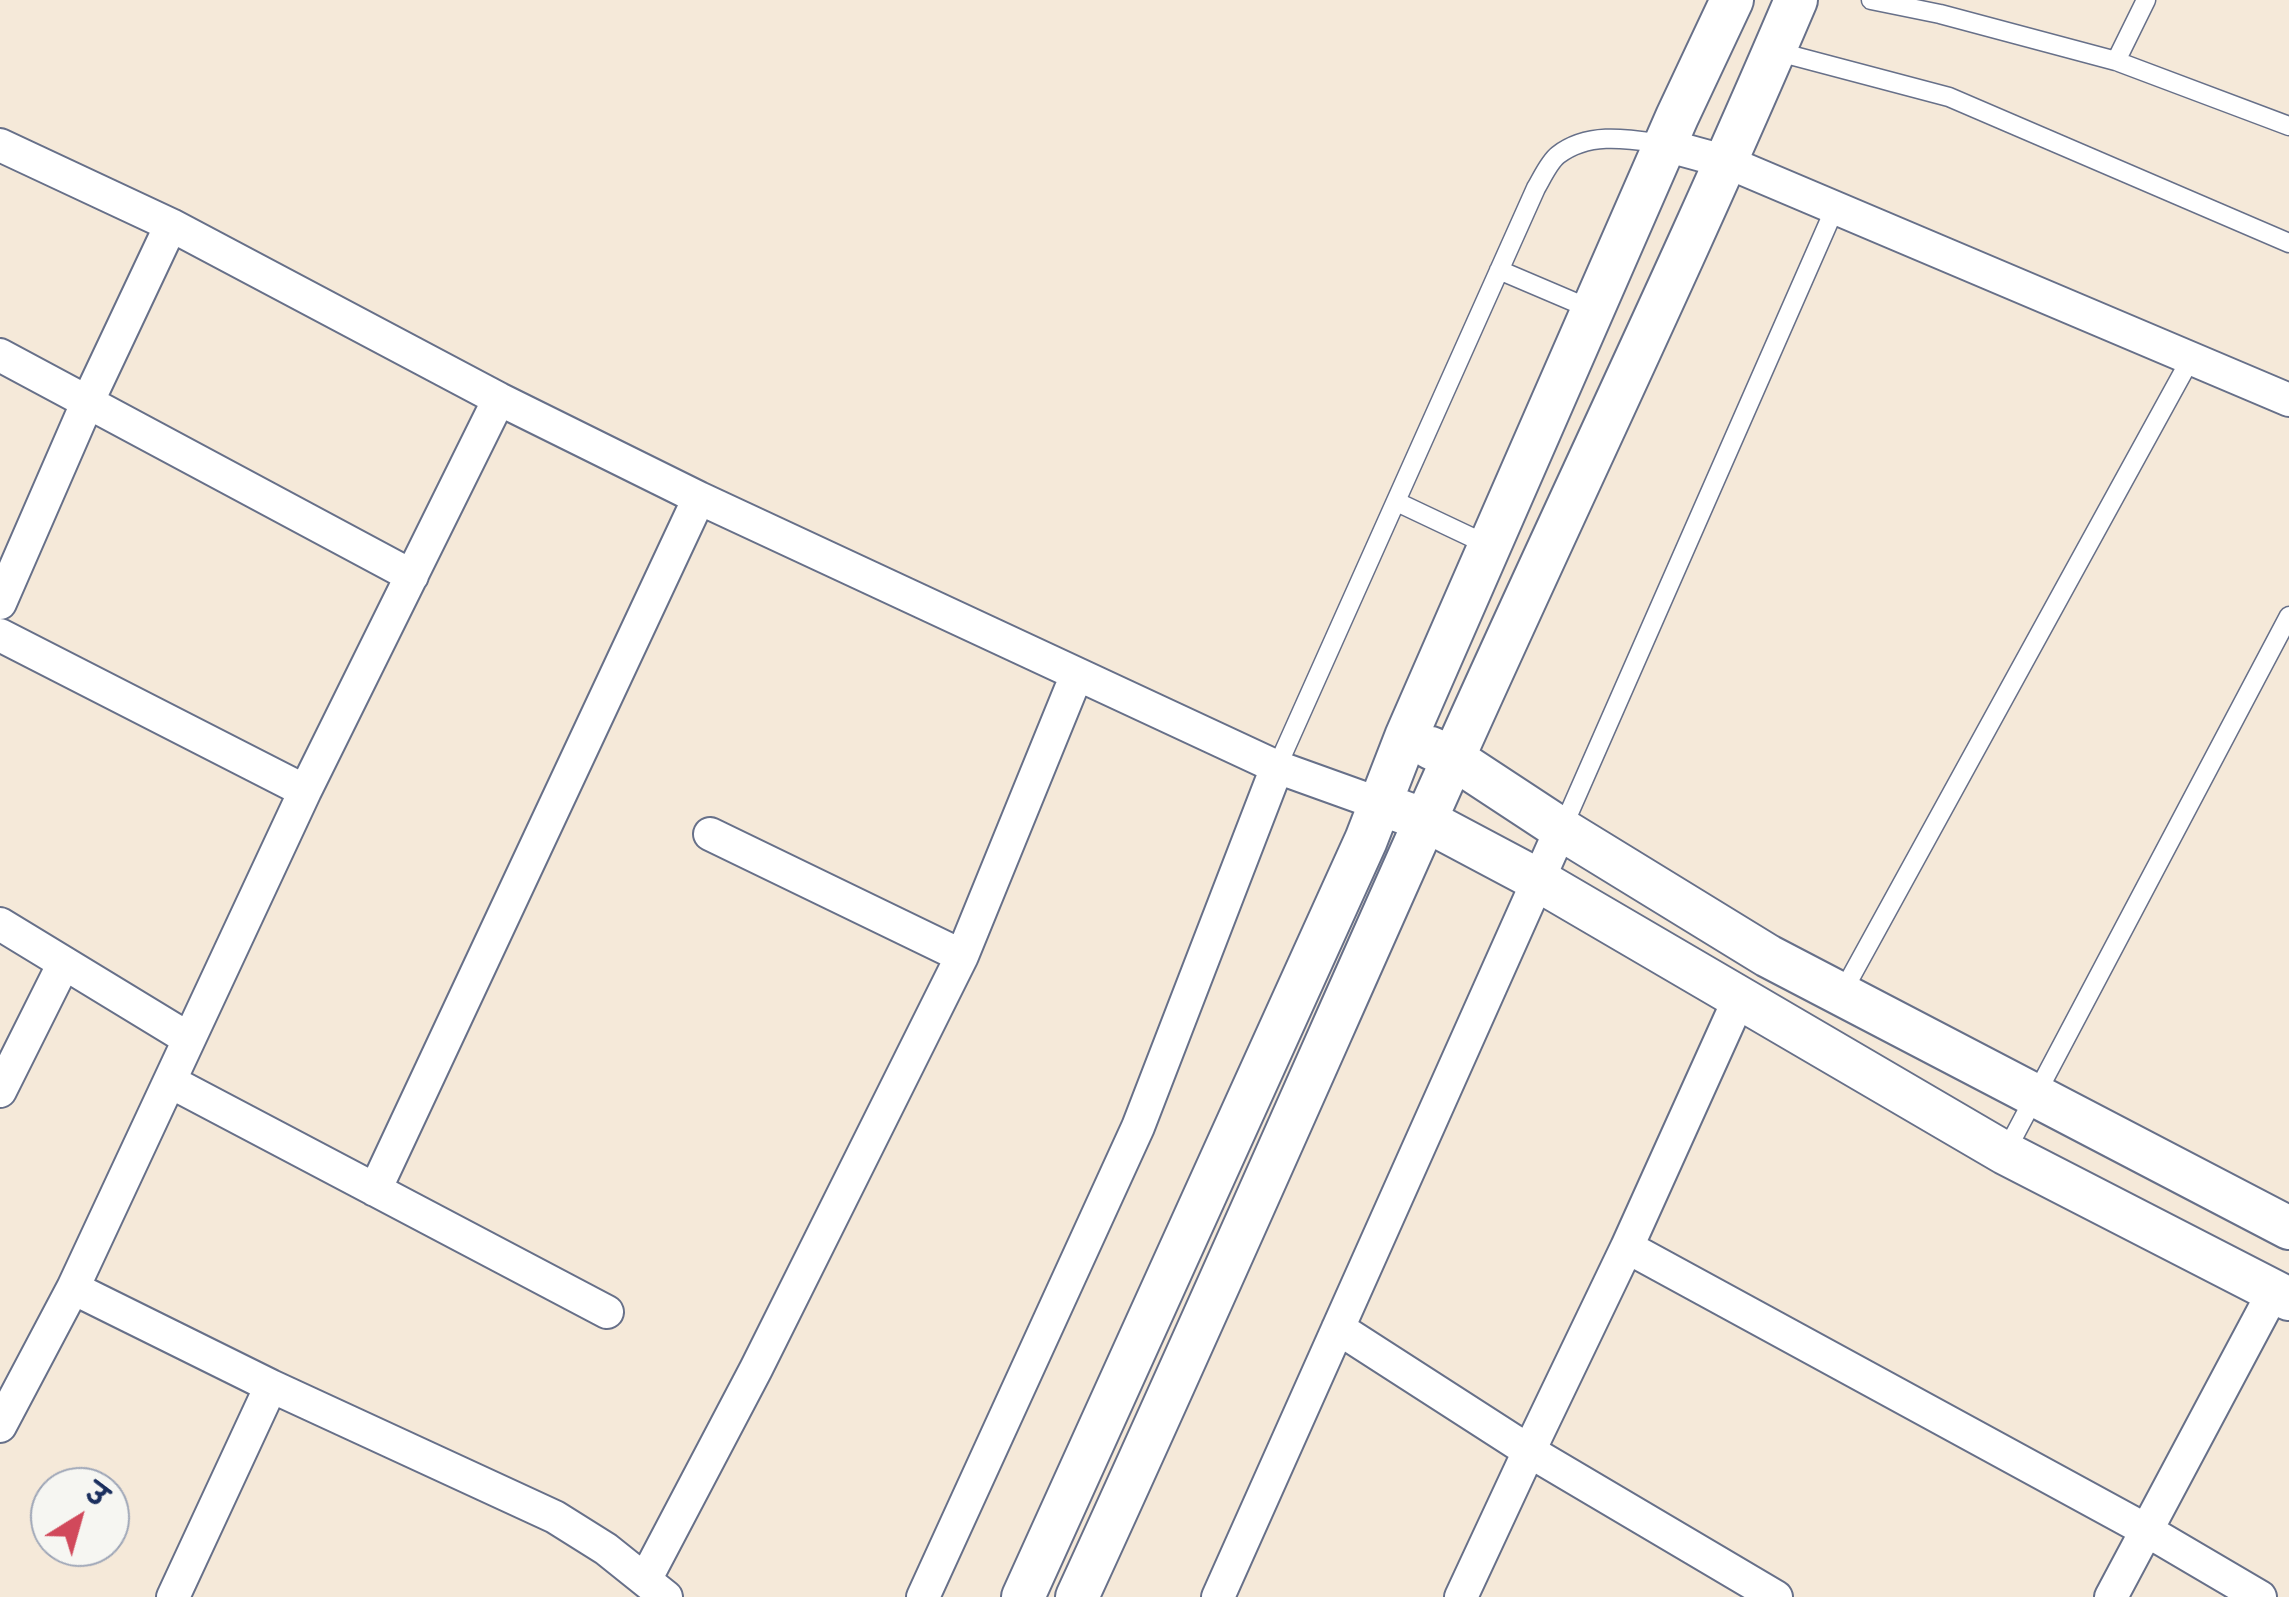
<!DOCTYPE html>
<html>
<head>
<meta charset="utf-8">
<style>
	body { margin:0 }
	#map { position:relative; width:2289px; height:1597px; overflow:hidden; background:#f5e9d9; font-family:"Patrick Hand","Playpen Sans Deva",sans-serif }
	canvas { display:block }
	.north { position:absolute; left:30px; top:1467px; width:100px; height:100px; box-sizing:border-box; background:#f6f6f2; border:2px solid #9ea6b7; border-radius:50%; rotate:37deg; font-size:28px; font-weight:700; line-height:40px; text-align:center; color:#1b2f5e }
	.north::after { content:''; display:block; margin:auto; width:35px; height:45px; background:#d1495b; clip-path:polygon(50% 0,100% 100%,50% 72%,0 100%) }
</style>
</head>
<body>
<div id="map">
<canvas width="2289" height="1597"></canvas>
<div class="north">उ</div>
</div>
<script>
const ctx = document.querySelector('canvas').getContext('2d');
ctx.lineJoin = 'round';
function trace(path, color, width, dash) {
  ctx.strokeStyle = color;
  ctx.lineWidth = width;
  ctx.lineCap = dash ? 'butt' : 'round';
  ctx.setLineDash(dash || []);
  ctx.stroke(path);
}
const service = new Path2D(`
	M1871 0 1940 14 2116 61 2289 126
	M1775 51 1949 97 2289 243
	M2116 61 2146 0
	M1499 270 1593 310
	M1397 502 1490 546
	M1277 767 1536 188C1542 178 1549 162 1558 155 1589 131 1629 139 1664 144
	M1562 829 1835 208
	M1842 993 2191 358
	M2005 1153 2289 616`);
const minor = new Path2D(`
	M0 145 171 225 499 399 699 498 1277 767 1380 804
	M1665 145 1727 162 2289 400
	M0 355 412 576
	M0 603 88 401 171 225
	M0 635 305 791
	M710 834 962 956
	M0 924 189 1039
	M1739 999 1627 1247 2146 1530 2260 1597
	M171 1082 607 1312
	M0 1091 64 963
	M375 1190 699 498
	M1627 1247 1529 1451 1776 1597
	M73 1288 271 1386 555 1517 606 1549 666 1597
	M1338 1328 1529 1451 1461 1597
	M0 1426 73 1288 305 791 499 399
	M645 1580 756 1369 962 956 1077 674
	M173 1597 271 1386
	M923 1597 1138 1127 1277 767
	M1218 1597 1561 829
	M2111 1597 2274 1291`);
const tertiary = new Path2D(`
	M1431 748 1453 758 1561 829 1768 956 2289 1228
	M1400 811 1427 821 1538 880 2005 1153 2289 1299
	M1023 1597 1366 840 1406 737 1677 117 1732 0
	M1077 1597C1206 1317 1329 1035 1455 754 1568 502 1688 254 1796 0`);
trace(service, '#677089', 21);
trace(minor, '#677089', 36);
trace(tertiary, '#677089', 46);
trace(service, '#fff', 18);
trace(minor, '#fff', 32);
trace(tertiary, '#fff', 42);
</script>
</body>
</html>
